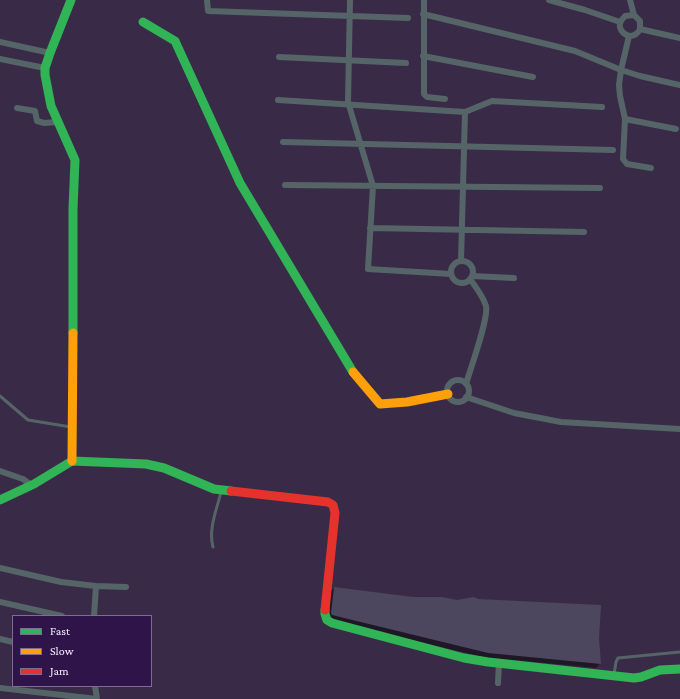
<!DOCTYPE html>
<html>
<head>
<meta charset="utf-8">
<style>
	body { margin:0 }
	#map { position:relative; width:680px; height:699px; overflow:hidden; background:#392b48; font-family:"Crimson Pro",serif }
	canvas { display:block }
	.legend { position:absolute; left:12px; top:615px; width:140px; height:72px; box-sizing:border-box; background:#2f1449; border:1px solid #7e6c91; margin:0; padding:5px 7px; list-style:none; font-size:12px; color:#f4effc }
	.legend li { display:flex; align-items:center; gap:8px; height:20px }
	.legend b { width:20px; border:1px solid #7e6c91 }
</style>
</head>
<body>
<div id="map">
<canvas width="680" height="699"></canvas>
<ul class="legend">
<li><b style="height:5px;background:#30b455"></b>Fast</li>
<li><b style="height:5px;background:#ff9f0a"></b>Slow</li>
<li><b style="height:5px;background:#e5322d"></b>Jam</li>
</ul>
</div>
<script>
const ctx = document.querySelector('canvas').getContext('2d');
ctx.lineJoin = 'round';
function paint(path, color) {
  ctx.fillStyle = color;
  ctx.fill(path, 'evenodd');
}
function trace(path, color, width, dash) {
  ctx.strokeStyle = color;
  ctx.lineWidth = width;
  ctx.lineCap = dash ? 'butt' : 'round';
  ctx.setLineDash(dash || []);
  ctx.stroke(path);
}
const shadow = new Path2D(`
	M334 588 413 598 598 638 600 664 596 668 483 657 328 620 329 593Z`);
const building = new Path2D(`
	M334 587 413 597H442L457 600 474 597 478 599 601 605 599 638 601 664 488 653 332 615 331 613Z`);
const lane = new Path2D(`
	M0 396 28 420 71 427
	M213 547C208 529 217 509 221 492
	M614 674 616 662 618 658 680 652`);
const street = new Path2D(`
	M207 0 208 11 408 18
	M350 0 348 102 373 186 368 269 451 274
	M424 0V94L427 97 445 99
	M549 0 585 10 620 22
	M630 0 634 15 640 21V29C639 31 638 33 636 34 628 40 616 30 621 21 622 19 624 18 625 16L634 15
	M423 14 575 51 621 70 640 76 680 85
	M640 29 680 38
	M629 36 621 70 619 85 620 96 625 119 623 159 627 164 651 168
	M0 42 50 53
	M423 56 533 77
	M279 57 406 63
	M0 59 45 68
	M278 100 465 112 492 101 602 107
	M17 108 35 111 37 121 44 123 57 122
	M625 119 676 129
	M283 142 613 150
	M285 185 600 188
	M370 228 584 232
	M451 272a11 11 0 1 1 22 0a11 11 0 1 1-22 0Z
	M461 261 465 112
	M472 276 514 278
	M447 391a11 11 0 1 1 22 0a11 11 0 1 1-22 0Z
	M466 384C470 370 489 318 486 306 483 296 476 287 470 279
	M466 397 514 413 561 422 680 429
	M0 471 23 479 31 485
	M0 568 61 582 96 586 126 587
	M0 602 62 616
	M94 616 96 586
	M0 639 13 642
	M498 683 499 663
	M0 688 97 699 95 686`);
const fast = new Path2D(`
	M71 0 50 53 45 68V75L51 106 75 160 73 209V333
	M143 22 175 41 240 183 353 372
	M0 500 34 484 72 461 146 464 164 468 214 489 231 491
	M325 610V614L327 620 332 623 464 658 488 662 634 678 641 677 660 670 680 669`);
const slow = new Path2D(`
	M353 372 380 404 407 402 448 394
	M72 461 73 333`);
const jam = new Path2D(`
	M231 491 328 502 333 505 335 513 325 610`);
paint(shadow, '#0007');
paint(building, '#4d465f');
trace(lane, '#556567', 3);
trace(street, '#556567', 6);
trace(fast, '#30b455', 9);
trace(slow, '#ff9f0a', 9);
trace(jam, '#e5322d', 9);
</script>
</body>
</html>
